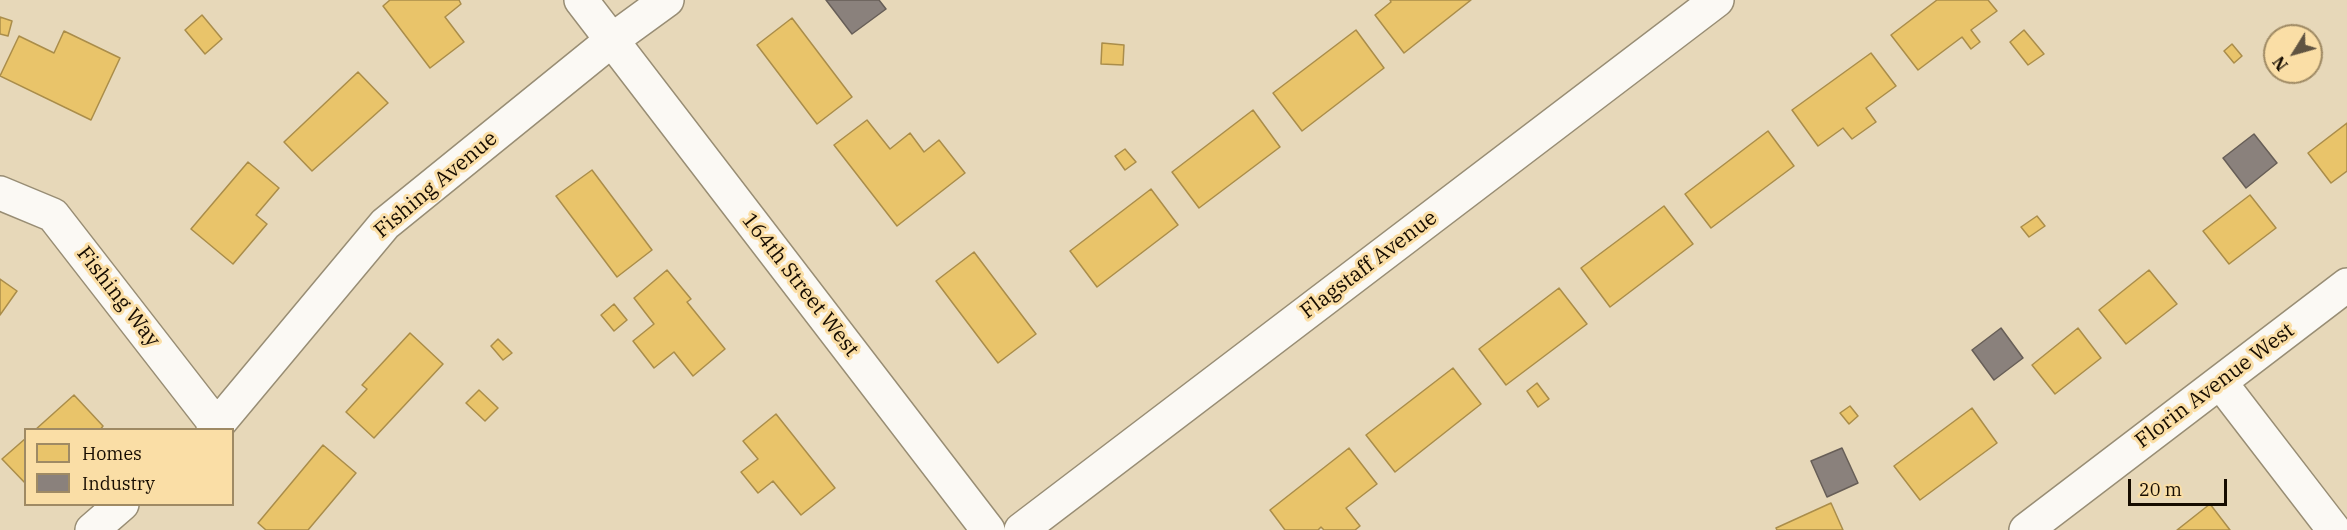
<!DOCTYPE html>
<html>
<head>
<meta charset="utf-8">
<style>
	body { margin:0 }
	#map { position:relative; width:2347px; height:530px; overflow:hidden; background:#e7d8b9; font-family:"IBM Plex Serif",serif }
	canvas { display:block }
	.legend { position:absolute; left:24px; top:428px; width:210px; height:78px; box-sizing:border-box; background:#fadea6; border:2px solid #9f8a64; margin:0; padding:8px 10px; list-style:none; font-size:18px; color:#160c00 }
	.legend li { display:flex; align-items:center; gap:12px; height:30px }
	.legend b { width:30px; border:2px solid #9f8a64 }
	.north { position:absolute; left:2263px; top:24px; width:60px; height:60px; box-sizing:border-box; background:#fadea6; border:2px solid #9f8a64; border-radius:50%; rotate:233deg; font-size:16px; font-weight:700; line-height:24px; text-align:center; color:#160c00 }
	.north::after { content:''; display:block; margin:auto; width:21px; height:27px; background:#5f5341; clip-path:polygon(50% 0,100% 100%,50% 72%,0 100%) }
	.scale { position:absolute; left:2128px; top:479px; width:99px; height:27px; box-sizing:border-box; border:3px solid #160c00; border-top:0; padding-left:8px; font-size:18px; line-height:21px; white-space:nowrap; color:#160c00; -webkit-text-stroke:4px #fadea6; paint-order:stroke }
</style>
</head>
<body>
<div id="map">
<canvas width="2347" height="530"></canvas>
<ul class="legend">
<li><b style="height:16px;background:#e9c46a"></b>Homes</li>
<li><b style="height:16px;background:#8a817c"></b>Industry</li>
</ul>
<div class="north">N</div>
<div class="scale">20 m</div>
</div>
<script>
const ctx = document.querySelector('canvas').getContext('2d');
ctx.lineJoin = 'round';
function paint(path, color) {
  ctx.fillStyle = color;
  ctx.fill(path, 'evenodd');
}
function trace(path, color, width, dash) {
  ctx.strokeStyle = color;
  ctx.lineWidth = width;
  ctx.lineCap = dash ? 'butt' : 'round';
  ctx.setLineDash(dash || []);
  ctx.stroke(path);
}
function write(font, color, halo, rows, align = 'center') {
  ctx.font = font + ' "IBM Plex Serif",serif';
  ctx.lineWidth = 6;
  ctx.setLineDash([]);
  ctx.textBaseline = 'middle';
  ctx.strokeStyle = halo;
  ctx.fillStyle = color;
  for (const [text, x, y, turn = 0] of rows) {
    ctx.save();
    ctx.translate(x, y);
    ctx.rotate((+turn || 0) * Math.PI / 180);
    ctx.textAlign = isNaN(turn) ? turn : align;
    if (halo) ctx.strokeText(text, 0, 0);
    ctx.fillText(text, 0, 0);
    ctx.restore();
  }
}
const homes = new Path2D(`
	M390 0H459L461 4 445 17 464 42 430 68 383 6Z
	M1390 0H1471L1404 53 1375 15 1391 2Z
	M1937 0H1988L1997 11 1971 30 1980 42 1971 49 1962 37 1918 70 1891 35Z
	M202 15 222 39 205 54 185 30Z
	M0 17 12 21 8 36 0 34Z
	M792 18 852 97 817 124 757 45Z
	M1356 30 1384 68 1302 131 1273 93Z
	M2024 30 2044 54 2028 65 2010 42Z
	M64 31 120 58 91 120 0 76 19 36 54 53Z
	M1102 43 1124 45 1123 65 1101 64Z
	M2232 44 2242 56 2234 63 2224 51Z
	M1871 53 1896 86 1866 108 1876 122 1852 139 1843 128 1818 146 1792 110Z
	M358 72 388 103 312 171 284 142Z
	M1253 110 1280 147 1199 208 1172 172Z
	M867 120 890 149 910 133 924 152 939 140 965 173 897 226 834 145Z
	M2347 123V171L2331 183 2308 153Z
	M1768 131 1794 166 1711 228 1685 194Z
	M1125 149 1136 162 1125 170 1115 156Z
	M248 162 279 188 256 215 267 224 233 264 191 229Z
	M592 170 652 250 617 277 556 196Z
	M1151 189 1178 225 1097 287 1070 251Z
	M2250 195 2276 228 2229 264 2203 231Z
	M1664 206 1693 244 1610 307 1581 268Z
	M2037 216 2045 226 2029 237 2021 227Z
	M974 252 1036 334 998 363 936 281Z
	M667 270 691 299 687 302 725 349 693 376 674 352 654 368 633 341 654 324 634 298Z
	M2149 270 2177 304 2126 344 2099 310Z
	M0 279 17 291 0 315Z
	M1559 288 1587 324 1506 385 1479 349Z
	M614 304 627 320 614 331 601 315Z
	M2078 328 2101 358 2055 394 2032 365Z
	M410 333 443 364 374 438 346 412 367 389 362 385Z
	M498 339 512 353 503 360 491 346Z
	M1453 368 1481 404 1395 472 1366 435Z
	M1537 383 1549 399 1538 407 1527 391Z
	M479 390 498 408 485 421 466 403Z
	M74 395 103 426 100 430H35Z
	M1850 406 1858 416 1849 424 1840 413Z
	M1972 408 1997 443 1920 500 1894 466Z
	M776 414 835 488 801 515 773 481 758 493 741 472 758 459 743 441Z
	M26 438V484L2 459Z
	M323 445 356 473 308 530H266L258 523Z
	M1349 448 1377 484 1346 508 1360 526 1355 530H1324L1321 527 1318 530H1285L1270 510Z
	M1831 503 1843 530H1777L1776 528Z
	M2210 504 2230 530H2177Z`);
const industry = new Path2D(`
	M826 0H879L886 9 852 34Z
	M2254 134 2277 163 2246 188 2223 158Z
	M2001 328 2023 358 1994 380 1972 350Z
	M1842 448 1858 483 1827 497 1811 461Z`);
const minor = new Path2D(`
	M581 0 988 530
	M0 193 53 215 217 426
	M2220 382 2334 530
	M213 430 385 224 612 40 667 0
	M92 530 122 504
	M1021 530 1717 0
	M2026 530 2347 285`);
const streetNames = [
	["Fishing Avenue",436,185,-40],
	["Flagstaff Avenue",1369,265,-37],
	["164th Street West",800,285,52],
	["Fishing Way",118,297,52],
	["Florin Avenue West",2215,386,-37]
];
paint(homes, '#e9c46a');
trace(homes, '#aa8d4a', 1.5);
paint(industry, '#8a817c');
trace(industry, '#675e57', 1.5);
trace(minor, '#988d74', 36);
trace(minor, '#fbf9f4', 33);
write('21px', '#160c00', '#fadea6', streetNames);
</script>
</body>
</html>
